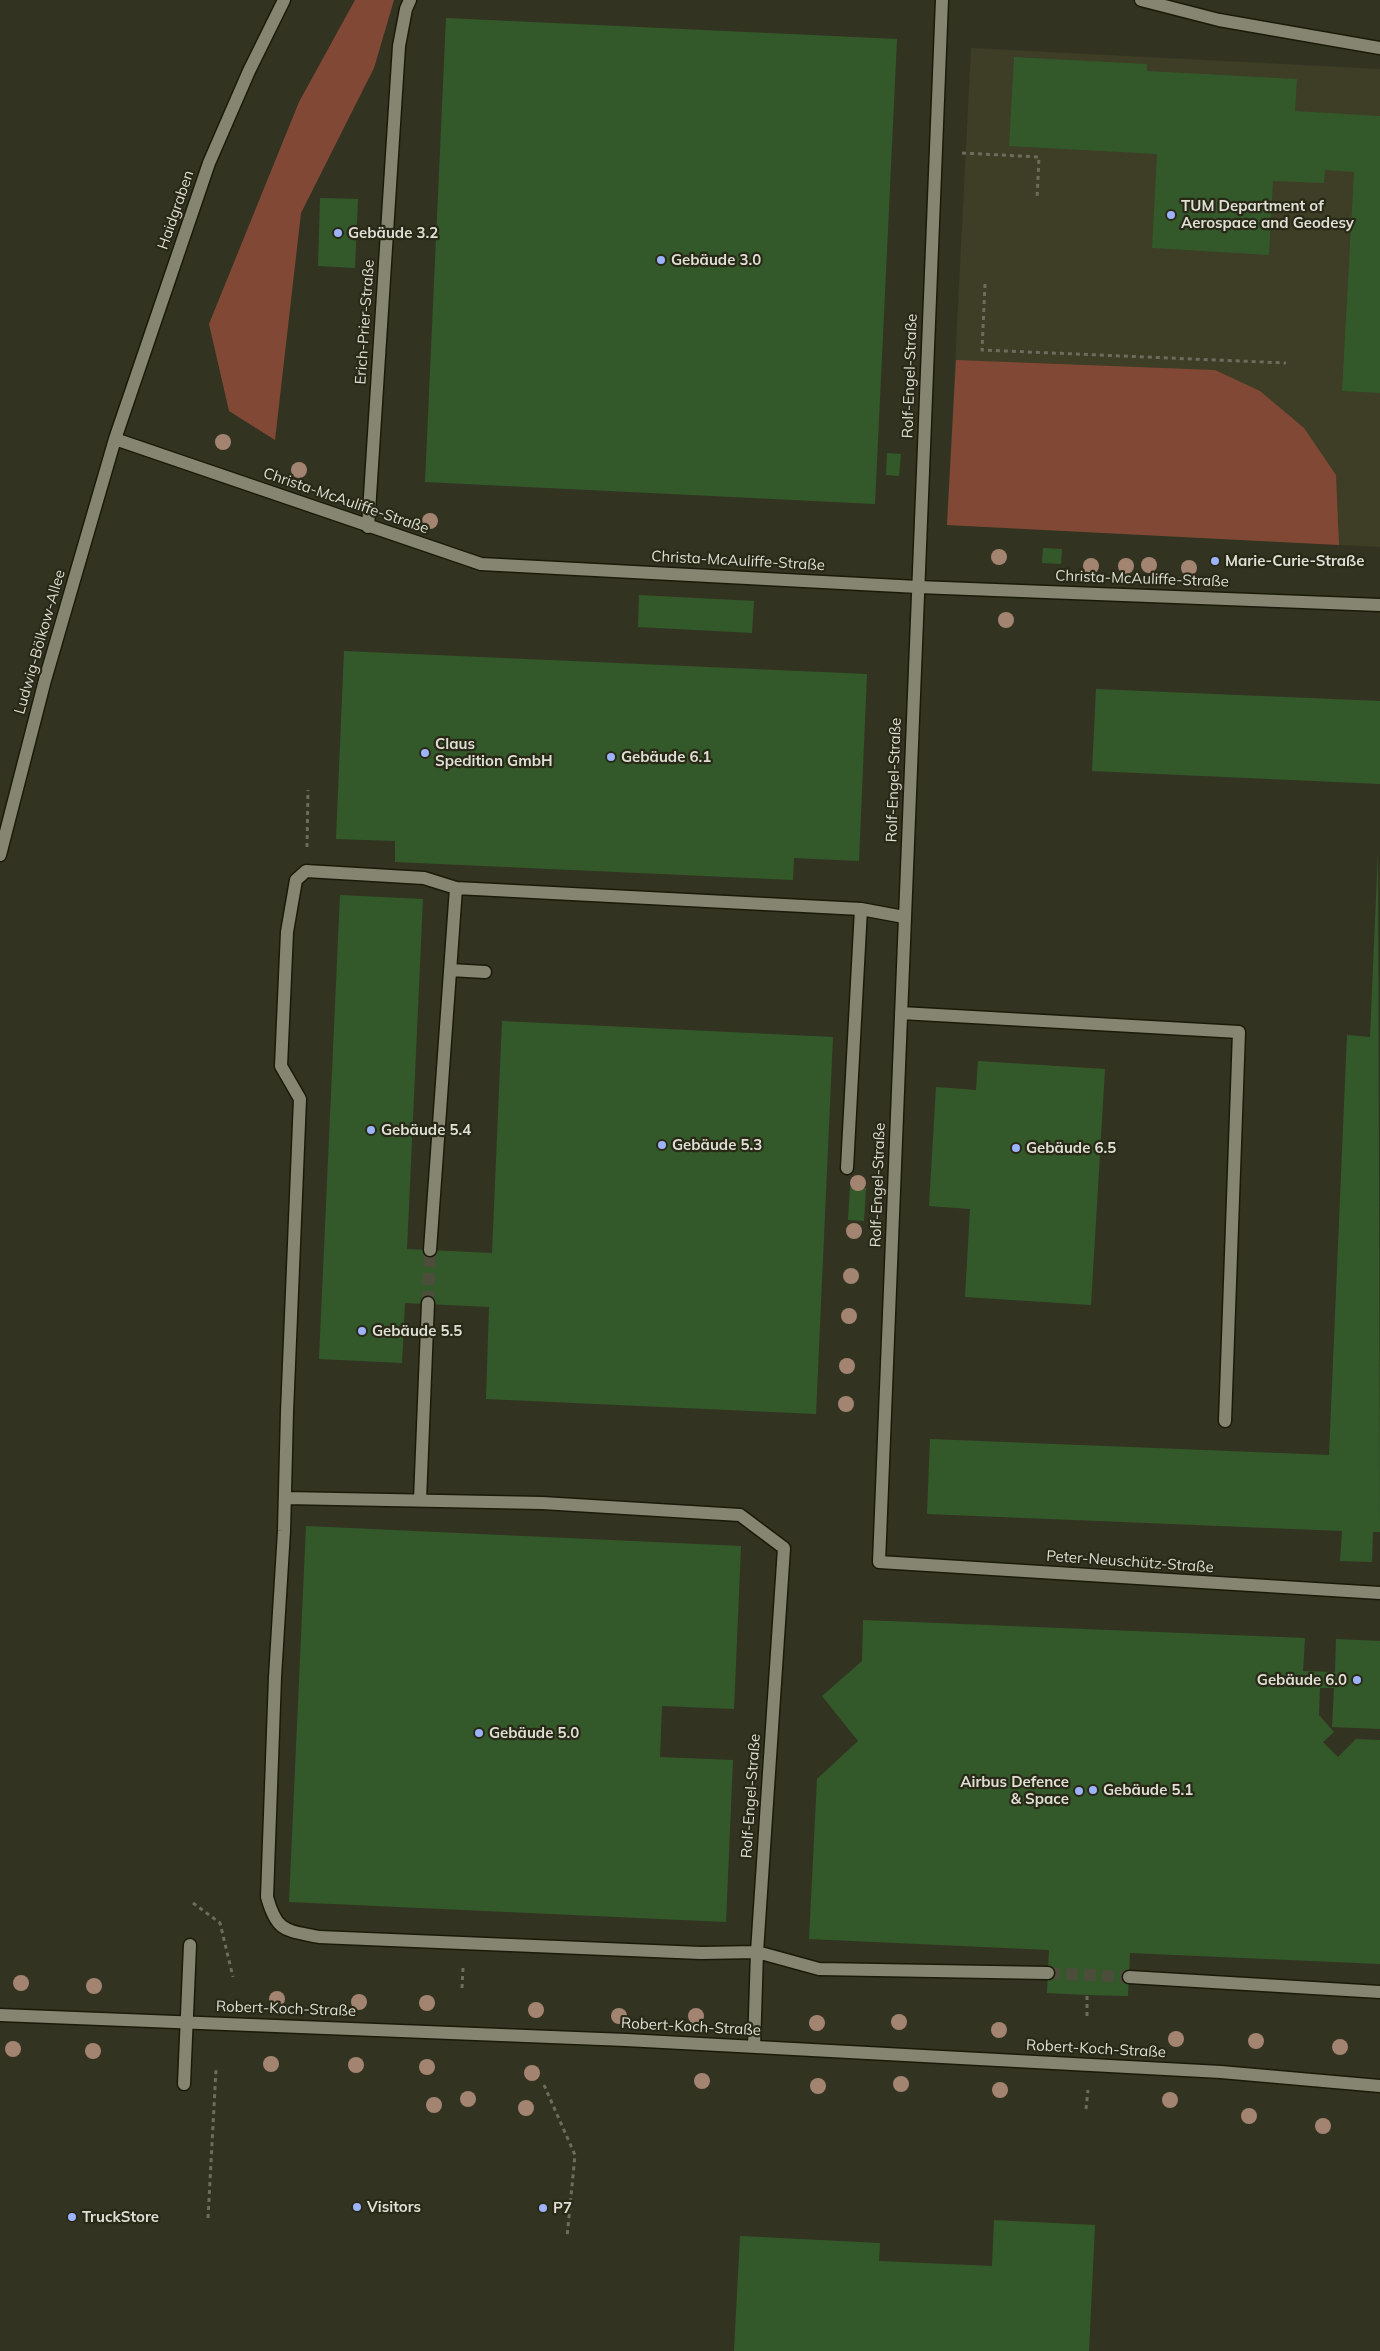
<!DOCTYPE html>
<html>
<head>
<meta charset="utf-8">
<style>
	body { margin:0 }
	canvas { display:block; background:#333321 }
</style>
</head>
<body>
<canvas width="1380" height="2351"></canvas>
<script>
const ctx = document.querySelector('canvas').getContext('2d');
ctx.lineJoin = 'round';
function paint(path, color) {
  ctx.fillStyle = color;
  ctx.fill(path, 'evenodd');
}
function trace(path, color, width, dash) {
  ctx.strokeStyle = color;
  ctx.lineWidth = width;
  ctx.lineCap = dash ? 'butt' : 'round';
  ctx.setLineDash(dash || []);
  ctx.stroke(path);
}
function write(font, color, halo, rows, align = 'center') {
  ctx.font = font + ' Mulish,sans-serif';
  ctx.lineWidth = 4.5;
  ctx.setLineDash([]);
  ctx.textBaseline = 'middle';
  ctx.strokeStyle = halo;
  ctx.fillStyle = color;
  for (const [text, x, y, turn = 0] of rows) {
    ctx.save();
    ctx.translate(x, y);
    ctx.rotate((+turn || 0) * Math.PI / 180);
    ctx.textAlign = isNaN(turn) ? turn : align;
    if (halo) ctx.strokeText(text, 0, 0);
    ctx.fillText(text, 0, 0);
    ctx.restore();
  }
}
const built = new Path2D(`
	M971 48 1380 69V547L947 525Z`);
const green = new Path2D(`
	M355 0H394L374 68 301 213 275 440 229 411 209 324 299 102Z
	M956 360 1215 370 1260 391 1304 428 1336 475 1339 545 947 525Z`);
const building = new Path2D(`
	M446 18 897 39 875 504 425 482Z
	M1014 57 1147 64V71L1297 79 1295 111 1380 116V393L1342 391 1354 172 1325 170 1324 183 1273 181 1269 255 1152 248 1157 154 1009 146Z
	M320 198 358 199 355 268 318 266Z
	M887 453 901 454 899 476 886 475Z
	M1043 548 1062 549 1061 564 1042 563Z
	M639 595 754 601 752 633 638 627Z
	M344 651 867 674 859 861 794 858 793 880 395 862V841L336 839Z
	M1096 689 1380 701V784L1092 771Z
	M1378 852 1380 1532H1373L1372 1562 1340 1561 1342 1531 927 1514 930 1439 1329 1455 1347 1035 1370 1037Z
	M340 895 423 899 407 1249 492 1253 502 1021 833 1037 816 1414 486 1399 489 1307 405 1303 402 1363 319 1359Z
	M978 1061 1105 1069 1091 1305 965 1297 970 1209 929 1206 936 1087 976 1090Z
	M850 1187 866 1188 864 1221 848 1220Z
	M306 1526 741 1546 734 1709 662 1706 660 1757 733 1760 726 1922 289 1902Z
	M863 1620 1305 1638 1303 1671 1335 1672 1336 1639 1380 1641V1729L1332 1727 1334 1688H1320L1319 1715 1334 1732 1323 1742 1338 1757 1356 1739 1380 1740V1964L1130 1953 1128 1996 1087 1995 1047 1993 1049 1950 809 1939 817 1779 858 1741 822 1696 862 1661Z
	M994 2220 1095 2225 1089 2351H734L740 2236 880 2243 879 2261 992 2266Z`);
const minorTunnel = new Path2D(`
	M428 1303 430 1250
	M1048 1973 1129 1977`);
const path = new Path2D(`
	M962 153 1039 157 1037 199
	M985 284 982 350 1286 363
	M307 847 308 790
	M193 1903 220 1923 233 1977
	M462 1988 463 1968
	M1087 2016V1995
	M544 2085 575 2155 567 2237
	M1086 2109 1088 2090
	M208 2218 216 2070`);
const minor = new Path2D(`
	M942 0 879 1562 1380 1593
	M1141 0 1219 20 1380 48
	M115 439 481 564 918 587 1380 605
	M368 527 399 46 406 9 410 0
	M0 855 45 680 115 439 209 163 249 71 284 0
	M904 917 861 909 456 888 424 878 306 871 296 880 287 932 281 1066 300 1099 287 1412 284 1531 275 1677 267 1897C277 1933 286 1930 319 1937L701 1953 757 1952 819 1969 1048 1973
	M450 970 485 972
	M901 1013 1239 1032 1225 1421
	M847 1168 861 909
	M430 1250 456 888
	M286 1498 542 1503 740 1515 784 1548 757 1952 754 2047
	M420 1500 428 1303
	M1129 1977 1380 1992
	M0 2015 626 2040 1221 2072 1380 2086
	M184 2084 190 1945`);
const trees = [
	[223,442],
	[299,470],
	[430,521],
	[999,557],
	[1149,565],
	[1091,566],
	[1126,566],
	[1189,568],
	[1006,620],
	[858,1183],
	[854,1231],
	[851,1276],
	[849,1316],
	[847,1366],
	[846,1404],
	[21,1983],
	[94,1986],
	[277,1999],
	[359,2002],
	[427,2003],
	[536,2010],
	[619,2016],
	[696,2016],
	[899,2022],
	[817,2023],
	[999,2030],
	[1176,2039],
	[1256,2041],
	[1340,2047],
	[13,2049],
	[93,2051],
	[271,2064],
	[356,2065],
	[427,2067],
	[532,2073],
	[702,2081],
	[901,2084],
	[818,2086],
	[1000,2090],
	[468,2099],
	[1170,2100],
	[434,2105],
	[526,2108],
	[1249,2116],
	[1323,2126]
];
const markers = [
	[1171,215,5,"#9eb3fd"],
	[338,233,5,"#9eb3fd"],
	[661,260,5,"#9eb3fd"],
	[1215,561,5,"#9eb3fd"],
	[425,753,5,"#9eb3fd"],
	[611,757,5,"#9eb3fd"],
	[371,1130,5,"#9eb3fd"],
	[662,1145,5,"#9eb3fd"],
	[1016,1148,5,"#9eb3fd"],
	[362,1331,5,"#9eb3fd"],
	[1357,1680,5,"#9eb3fd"],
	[479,1733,5,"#9eb3fd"],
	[1093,1790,5,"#9eb3fd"],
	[1079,1791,5,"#9eb3fd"],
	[357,2207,5,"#9eb3fd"],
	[543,2208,5,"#9eb3fd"],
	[72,2217,5,"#9eb3fd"]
];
const poiNames = [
	["TUM Department of",1181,206],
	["Aerospace and Geodesy",1181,223],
	["Gebäude 3.2",348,233],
	["Gebäude 3.0",671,260],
	["Marie-Curie-Straße",1225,561],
	["Claus",435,744],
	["Spedition GmbH",435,761],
	["Gebäude 6.1",621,757],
	["Gebäude 5.4",381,1130],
	["Gebäude 5.3",672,1145],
	["Gebäude 6.5",1026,1148],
	["Gebäude 5.5",372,1331],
	["Gebäude 6.0",1347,1680,"right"],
	["Gebäude 5.0",489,1733],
	["Airbus Defence",1069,1782,"right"],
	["& Space",1069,1799,"right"],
	["Gebäude 5.1",1103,1790],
	["Visitors",367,2207],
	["P7",553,2208],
	["TruckStore",82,2217]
];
const streetNames = [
	["Haidgraben",176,210,-71],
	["Erich-Prier-Straße",365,322,-86],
	["Rolf-Engel-Straße",910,376,-88],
	["Christa-McAuliffe-Straße",346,501,19],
	["Christa-McAuliffe-Straße",738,561,3],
	["Christa-McAuliffe-Straße",1142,579,2],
	["Ludwig-Bölkow-Allee",40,642,-74],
	["Rolf-Engel-Straße",894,780,-88],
	["Rolf-Engel-Straße",878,1185,-88],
	["Peter-Neuschütz-Straße",1130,1562,4],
	["Rolf-Engel-Straße",751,1796,-86],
	["Robert-Koch-Straße",286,2009,2],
	["Robert-Koch-Straße",691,2027,3],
	["Robert-Koch-Straße",1096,2049,3]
];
paint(built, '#3e3d25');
paint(green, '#814935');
paint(building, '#33592a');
trace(minorTunnel, '#4d4d3c', 12, [12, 6]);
trace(minor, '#1b1a0a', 15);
trace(path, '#6d6d5e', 3, [4, 4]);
trace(minor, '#858571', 12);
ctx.fillStyle = '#a38471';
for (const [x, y] of trees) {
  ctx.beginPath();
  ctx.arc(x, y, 8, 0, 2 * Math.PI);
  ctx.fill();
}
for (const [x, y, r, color] of markers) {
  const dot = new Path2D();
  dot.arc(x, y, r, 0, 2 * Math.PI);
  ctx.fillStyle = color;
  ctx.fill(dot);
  trace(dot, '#292917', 2);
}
write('bold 15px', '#dfdfd5', '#292917', poiNames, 'left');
write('15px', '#dfdfd5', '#292917', streetNames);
</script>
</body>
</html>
